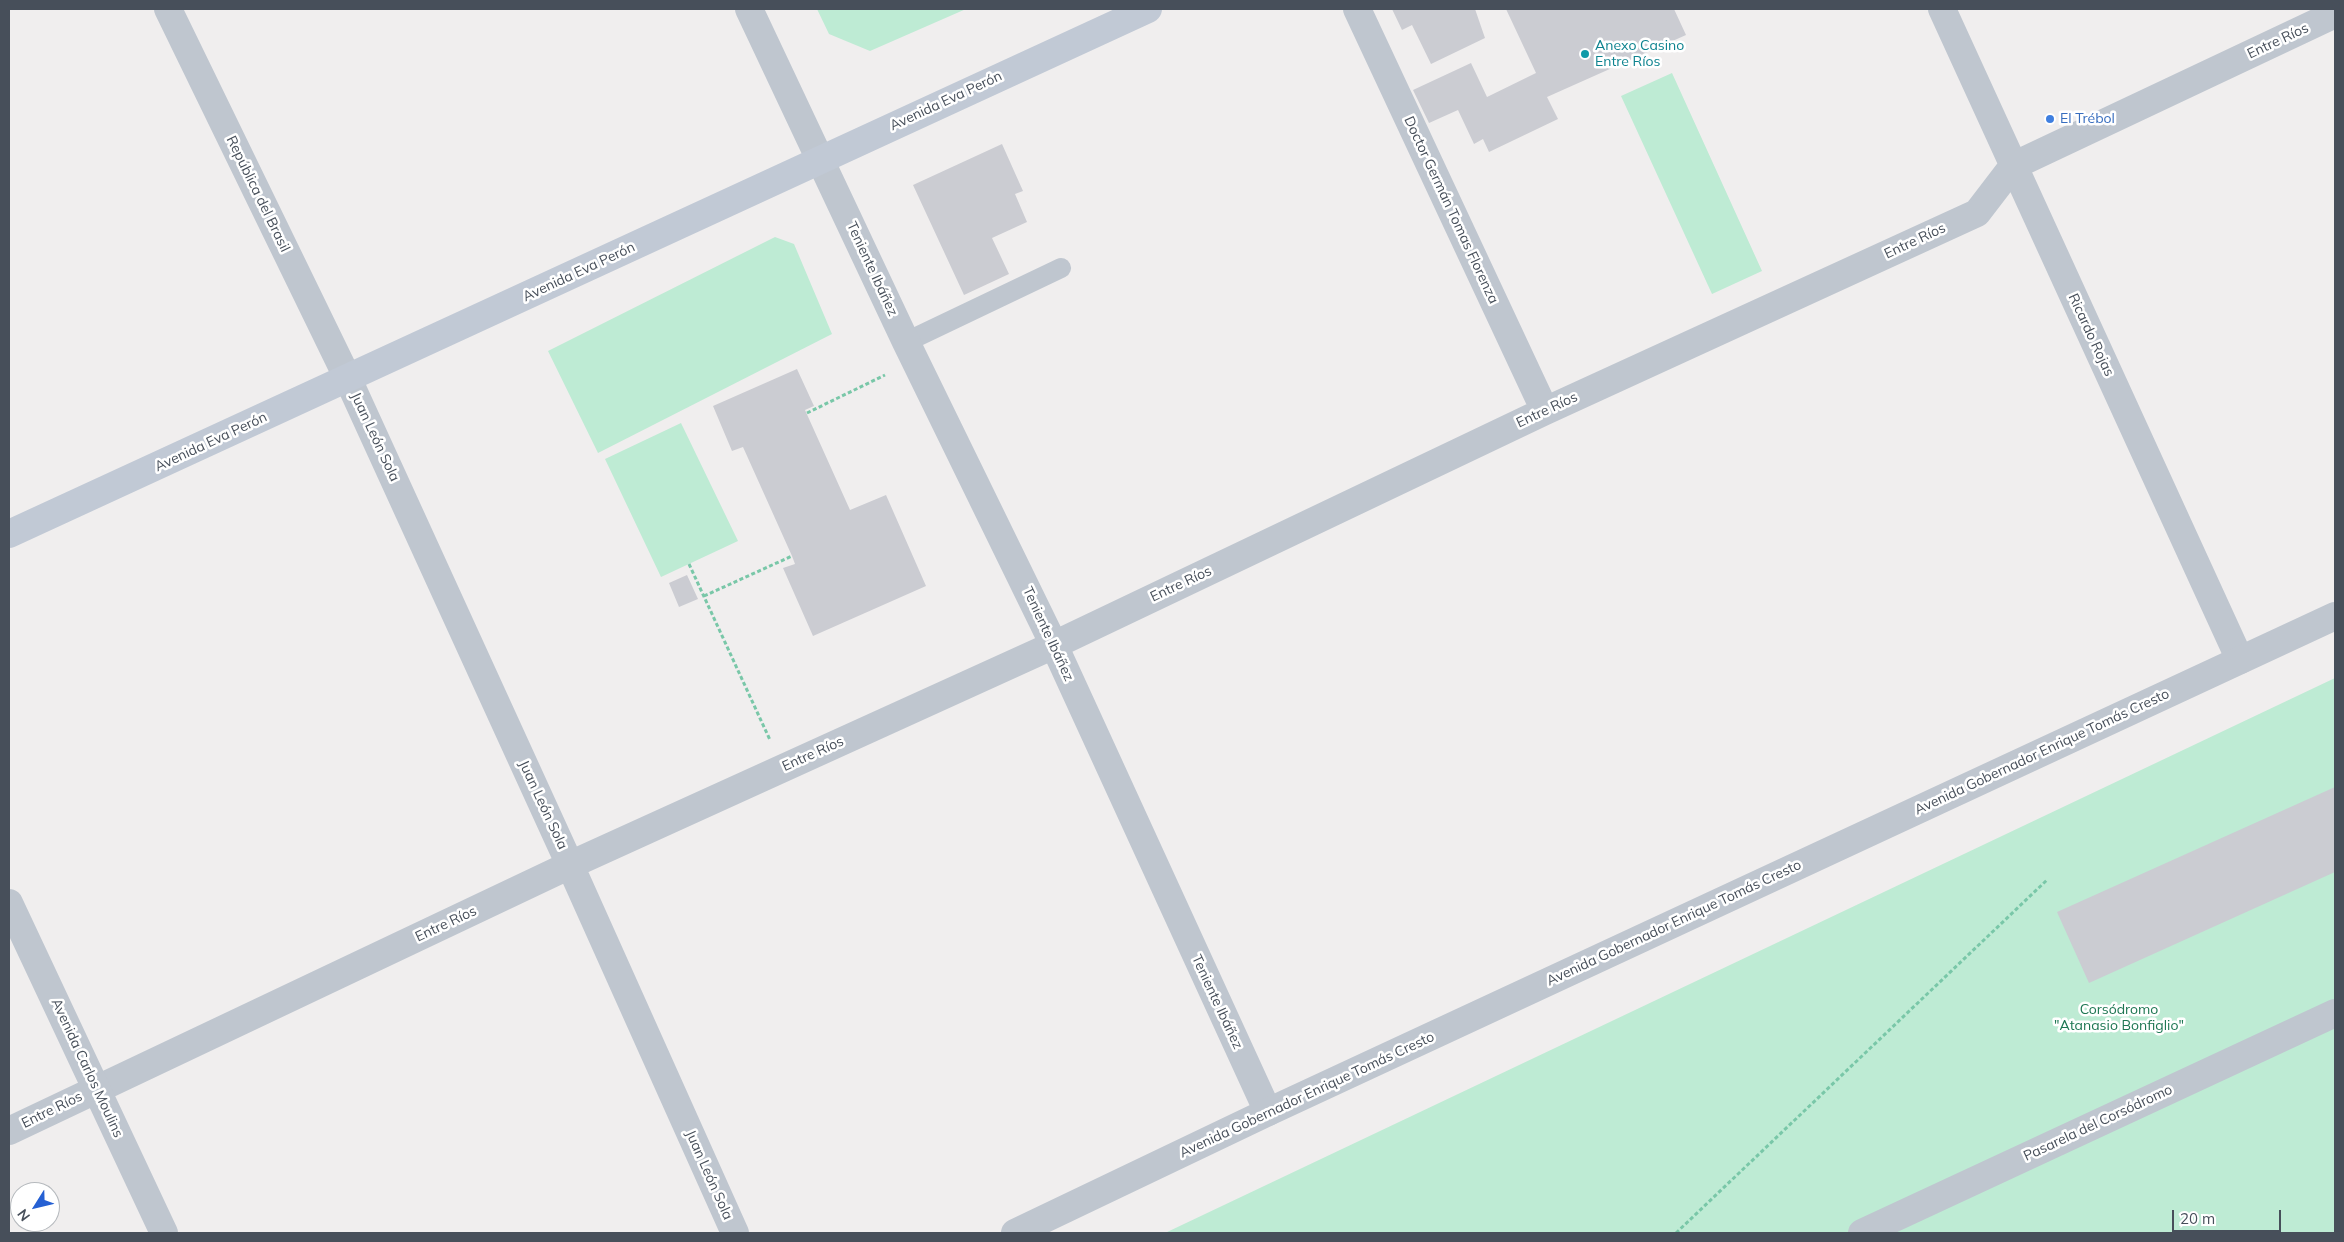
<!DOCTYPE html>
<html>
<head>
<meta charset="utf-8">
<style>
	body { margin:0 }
	#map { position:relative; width:2344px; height:1242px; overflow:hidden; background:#f0eeee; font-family:Mulish,sans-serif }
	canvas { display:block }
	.frame { position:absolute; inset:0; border:10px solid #474f5a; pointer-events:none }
	.north { position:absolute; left:10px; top:1182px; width:50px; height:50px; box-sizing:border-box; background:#fff; border:1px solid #b5b9bd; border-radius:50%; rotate:234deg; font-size:14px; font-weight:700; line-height:20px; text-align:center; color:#474f5a }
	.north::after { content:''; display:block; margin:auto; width:18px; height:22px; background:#2560d3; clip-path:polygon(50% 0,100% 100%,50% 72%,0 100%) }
	.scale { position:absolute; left:2172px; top:1210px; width:109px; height:22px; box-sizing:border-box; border:2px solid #474f5a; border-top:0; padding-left:6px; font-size:15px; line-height:18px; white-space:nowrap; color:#474f5a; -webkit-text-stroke:4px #fff; paint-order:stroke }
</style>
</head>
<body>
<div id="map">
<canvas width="2344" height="1242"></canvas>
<div class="frame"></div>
<div class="north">N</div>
<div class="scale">20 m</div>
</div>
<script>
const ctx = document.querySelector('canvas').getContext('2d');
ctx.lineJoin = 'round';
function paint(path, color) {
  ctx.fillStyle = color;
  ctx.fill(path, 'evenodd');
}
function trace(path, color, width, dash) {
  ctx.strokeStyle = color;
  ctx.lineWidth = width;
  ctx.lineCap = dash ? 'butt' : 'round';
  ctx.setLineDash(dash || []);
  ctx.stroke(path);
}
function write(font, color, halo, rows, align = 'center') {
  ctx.font = font + ' Mulish,sans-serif';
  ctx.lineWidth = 5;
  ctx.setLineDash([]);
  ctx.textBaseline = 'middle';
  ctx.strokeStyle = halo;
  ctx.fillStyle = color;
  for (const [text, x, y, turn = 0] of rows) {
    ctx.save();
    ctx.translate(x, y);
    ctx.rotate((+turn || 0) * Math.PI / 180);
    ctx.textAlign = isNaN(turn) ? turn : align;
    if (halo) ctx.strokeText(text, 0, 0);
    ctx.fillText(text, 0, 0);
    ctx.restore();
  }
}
const green = new Path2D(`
	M817 9H966L870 51 829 34Z
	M1672 73 1762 271 1712 294 1621 96Z
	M775 237 794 244 832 334 598 453 548 351Z
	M681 423 738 541 661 577 605 459Z
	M2335 678V1233H1165Z`);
const building = new Path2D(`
	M1392 9H1475L1485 38 1431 64 1412 25 1402 30Z
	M1506 9H1674L1686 35 1547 97 1558 119 1489 152 1483 139 1474 144 1458 110 1429 123 1413 90 1471 63 1487 97 1536 73Z
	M1002 144 1023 191 1015 194 1027 222 992 238 1009 274 964 295 913 185Z
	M797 369 814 406 805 410 850 510 886 495 926 586 813 636 783 568 795 564 792 556 743 447 732 451 713 406Z
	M687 575 698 599 679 607 669 583Z
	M2335 787V872L2089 983 2057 912Z`);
const path = new Path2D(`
	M807 413 885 375
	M689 564 770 740
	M704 596 792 556
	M1676 1233 2048 879`);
const service = new Path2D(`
	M906 342 1061 268`);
const pedestrian = new Path2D(`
	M1862 1233 2335 1013`);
const minor = new Path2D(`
	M168 9 348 379 570 865 735 1233
	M749 9 906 342 1054 645 1268 1112
	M1357 9 1545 411
	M1942 9 2240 660
	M9 1131 570 865 1054 645 1545 411 1977 213 2013 166 2335 14`);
const tertiary = new Path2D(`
	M9 903 164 1233
	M1015 1233 1268 1112 2335 616`);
const secondary = new Path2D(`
	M9 534 1148 9`);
const markers = [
	[1585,54,5,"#0f9aa8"],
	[2050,119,5,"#3f7fe0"]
];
const streetNames = [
	["Entre Ríos",2278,41,-25],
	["Avenida Eva Perón",946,101,-25],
	["República del Brasil",258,194,64],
	["Doctor Germán Tomas Florenza",1451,210,65],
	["Entre Ríos",1915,241,-25],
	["Teniente Ibáñez",872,269,65],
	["Avenida Eva Perón",579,272,-25],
	["Ricardo Rojas",2091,335,65],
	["Entre Ríos",1547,410,-25],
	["Juan León Sola",375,437,65],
	["Avenida Eva Perón",211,442,-25],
	["Entre Ríos",1181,584,-25],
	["Teniente Ibáñez",1048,634,65],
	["Avenida Gobernador Enrique Tomás Cresto",2042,752,-25],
	["Entre Ríos",813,754,-24],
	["Juan León Sola",543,805,65],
	["Avenida Gobernador Enrique Tomás Cresto",1674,923,-25],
	["Entre Ríos",446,924,-25],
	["Teniente Ibáñez",1217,1002,65],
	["Avenida Carlos Moulins",87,1068,65],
	["Avenida Gobernador Enrique Tomás Cresto",1307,1095,-25],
	["Entre Ríos",52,1110,-26],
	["Pasarela del Corsódromo",2098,1123,-25],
	["Juan León Sola",709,1175,66]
];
const cultureNames = [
	["Anexo Casino",1595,46],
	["Entre Ríos",1595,62]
];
const shopNames = [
	["El Trébol",2060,119]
];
const parkNames = [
	["Corsódromo",2119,1010],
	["\"Atanasio Bonfiglio\"",2119,1026]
];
paint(green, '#beebd4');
paint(building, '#cbccd2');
trace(path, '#79c7a8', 3, [4, 2.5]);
trace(service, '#bfc6cf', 20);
trace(pedestrian, '#bfc6cf', 28);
trace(minor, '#bfc6cf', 28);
trace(tertiary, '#bfc6cf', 28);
trace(secondary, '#c1c9d5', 28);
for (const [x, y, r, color] of markers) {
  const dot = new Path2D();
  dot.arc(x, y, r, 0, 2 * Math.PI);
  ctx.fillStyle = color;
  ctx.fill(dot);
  trace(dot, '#fff', 2);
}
write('14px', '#474f5a', '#fff', streetNames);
write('14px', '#0d838f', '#fff', cultureNames, 'left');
write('14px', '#366cbe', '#fff', shopNames, 'left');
write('14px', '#1d7652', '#fff', parkNames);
</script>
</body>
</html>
